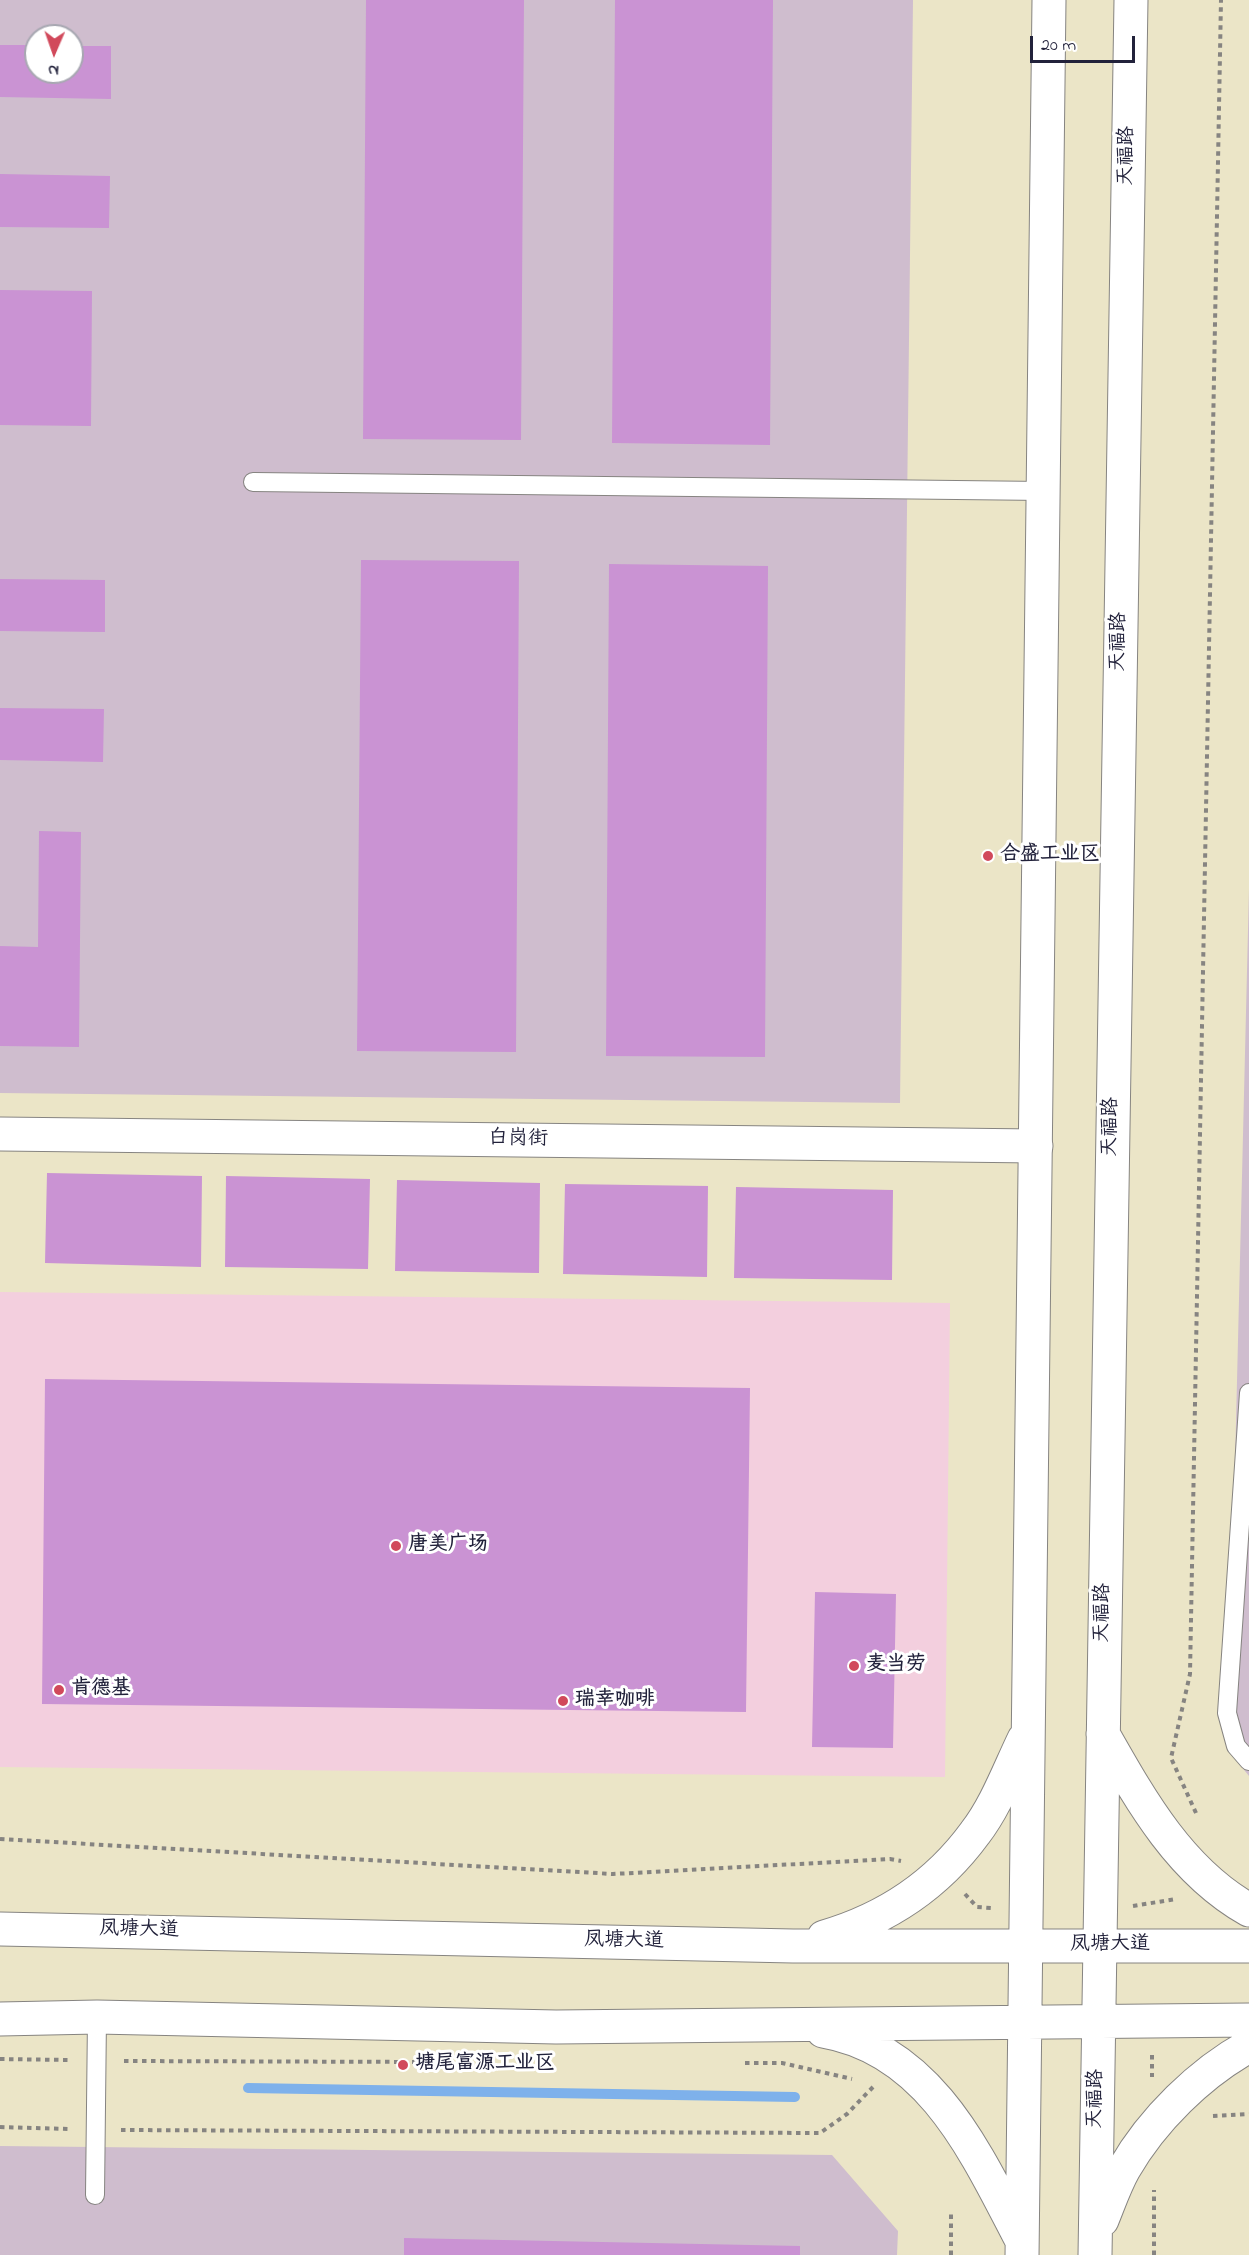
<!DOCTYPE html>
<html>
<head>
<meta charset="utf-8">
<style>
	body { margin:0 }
	#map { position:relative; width:1249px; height:2255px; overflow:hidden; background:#ebe5c7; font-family:"Indie Flower",sans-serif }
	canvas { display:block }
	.north { position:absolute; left:24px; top:24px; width:60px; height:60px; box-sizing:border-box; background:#fff; border:2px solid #a7a7b1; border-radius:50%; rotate:182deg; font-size:16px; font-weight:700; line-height:24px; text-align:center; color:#22223b }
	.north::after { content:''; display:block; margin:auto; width:21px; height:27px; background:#d1495b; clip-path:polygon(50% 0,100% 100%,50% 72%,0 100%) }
	.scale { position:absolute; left:1030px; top:36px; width:105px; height:27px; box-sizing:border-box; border:3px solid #22223b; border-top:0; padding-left:8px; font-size:18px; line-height:21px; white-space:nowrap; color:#22223b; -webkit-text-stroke:4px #fff; paint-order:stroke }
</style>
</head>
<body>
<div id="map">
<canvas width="1249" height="2255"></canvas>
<div class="north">N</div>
<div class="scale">20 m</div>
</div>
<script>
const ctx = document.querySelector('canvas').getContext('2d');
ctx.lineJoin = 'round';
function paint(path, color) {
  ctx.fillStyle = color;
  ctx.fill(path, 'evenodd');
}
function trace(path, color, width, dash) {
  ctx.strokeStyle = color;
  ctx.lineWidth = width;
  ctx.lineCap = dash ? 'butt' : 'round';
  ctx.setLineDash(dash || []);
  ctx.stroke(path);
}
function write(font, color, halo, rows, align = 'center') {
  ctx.font = font + ' "Indie Flower","LXGW WenKai TC",sans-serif';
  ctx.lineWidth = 6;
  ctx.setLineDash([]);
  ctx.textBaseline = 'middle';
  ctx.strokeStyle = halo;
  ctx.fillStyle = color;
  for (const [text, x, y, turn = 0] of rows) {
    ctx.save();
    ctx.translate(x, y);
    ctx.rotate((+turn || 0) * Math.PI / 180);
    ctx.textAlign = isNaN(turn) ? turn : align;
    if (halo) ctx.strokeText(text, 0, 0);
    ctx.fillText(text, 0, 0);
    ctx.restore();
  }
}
const built = new Path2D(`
	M0 1292 950 1303 945 1777 0 1767Z`);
const industrial = new Path2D(`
	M0 0H913L900 1103 0 1093ZM36 36H72V72H36Z
	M1249 889V1776L1228 1750Z
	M0 2146 832 2155 898 2231 897 2255H0Z`);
const stream = new Path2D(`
	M248 2088 795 2097`);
const building = new Path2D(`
	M366 0H524L521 440 363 439Z
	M615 0H773L770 445 612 443Z
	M0 45H36V72H72V46H111V99L0 97Z
	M0 174 110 176 109 228 0 227Z
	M0 290 92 291 91 426 0 425Z
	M361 560 519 561 516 1052 357 1051Z
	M609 564 768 566 765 1057 606 1056Z
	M0 579 105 580V632L0 631Z
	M0 708 104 709 103 762 0 760Z
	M39 831 81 832 79 1047 0 1046V946L38 947Z
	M47 1173 202 1176 201 1267 45 1263Z
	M226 1176 370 1179 368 1269 225 1267Z
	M397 1180 540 1183 539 1273 395 1271Z
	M565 1184 708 1186 707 1277 563 1274Z
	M736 1187 893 1190 892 1280 734 1278Z
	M45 1379 750 1388 746 1712 42 1704Z
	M815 1592 896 1594 893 1748 812 1747Z
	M404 2238 800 2246V2255H404Z`);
const path = new Path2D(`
	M1196 1813 1171 1758 1190 1674 1221 0
	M0 1839 613 1874 890 1859 901 1861
	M965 1894 977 1907 991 1908
	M1133 1906 1176 1899
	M1152 2055V2077
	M0 2059 71 2060
	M124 2061 431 2062
	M745 2063H782L852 2079
	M1213 2116 1249 2114
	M0 2127 68 2129
	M121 2130 820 2133 847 2114 873 2087
	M951 2255V2212
	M1154 2255V2190`);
const service = new Path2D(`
	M253 482 1044 491
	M1249 1393 1227 1713 1236 1746 1249 1761
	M95 2195 97 2017`);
const tertiary = new Path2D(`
	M0 1134 1036 1146`);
const primary = new Path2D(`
	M1103 1734C1141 1801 1180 1871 1249 1910
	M0 1929 793 1946H1249
	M824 1937C886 1919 937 1885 975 1833 996 1806 1009 1770 1024 1739
	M0 2019 97 2017 556 2027 1249 2020
	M823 2031C930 2049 976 2153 1021 2239
	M1102 2220C1109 2203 1115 2185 1124 2169 1152 2120 1200 2073 1249 2046
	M1022 2255 1049 0
	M1095 2255 1131 0`);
const markers = [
	[988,856,6,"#d1495b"],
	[396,1546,6,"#d1495b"],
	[854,1666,6,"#d1495b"],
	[59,1690,6,"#d1495b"],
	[563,1701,6,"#d1495b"],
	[403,2065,6,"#d1495b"]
];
const streetNames = [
	["天福路",1128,156,-89],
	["天福路",1120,642,-89],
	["天福路",1112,1127,-89],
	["白岗街",518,1140,1],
	["天福路",1104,1613,-89],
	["凤塘大道",139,1931,1],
	["凤塘大道",624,1942,1],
	["凤塘大道",1110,1946],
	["天福路",1097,2099,-89]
];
const poiNames = [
	["合盛工业区",1000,856],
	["唐美广场",408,1546],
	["麦当劳",866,1666],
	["肯德基",71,1690],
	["瑞幸咖啡",575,1701],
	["塘尾富源工业区",415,2065]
];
paint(built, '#f3cfde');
paint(industrial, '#cfbdce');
trace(stream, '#7eb1eb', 10);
paint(building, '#ca93d3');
trace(service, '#868481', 20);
trace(tertiary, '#868481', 35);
trace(primary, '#868481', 35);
trace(path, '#868481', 4, [4.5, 4.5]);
trace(service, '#fff', 18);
trace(tertiary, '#fff', 33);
trace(primary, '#fff', 33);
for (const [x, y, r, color] of markers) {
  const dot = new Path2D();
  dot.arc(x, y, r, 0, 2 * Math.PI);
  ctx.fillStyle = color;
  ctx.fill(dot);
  trace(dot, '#fff', 2);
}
write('20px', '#22223b', '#fff', streetNames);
write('bold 20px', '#22223b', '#fff', poiNames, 'left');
</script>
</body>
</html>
